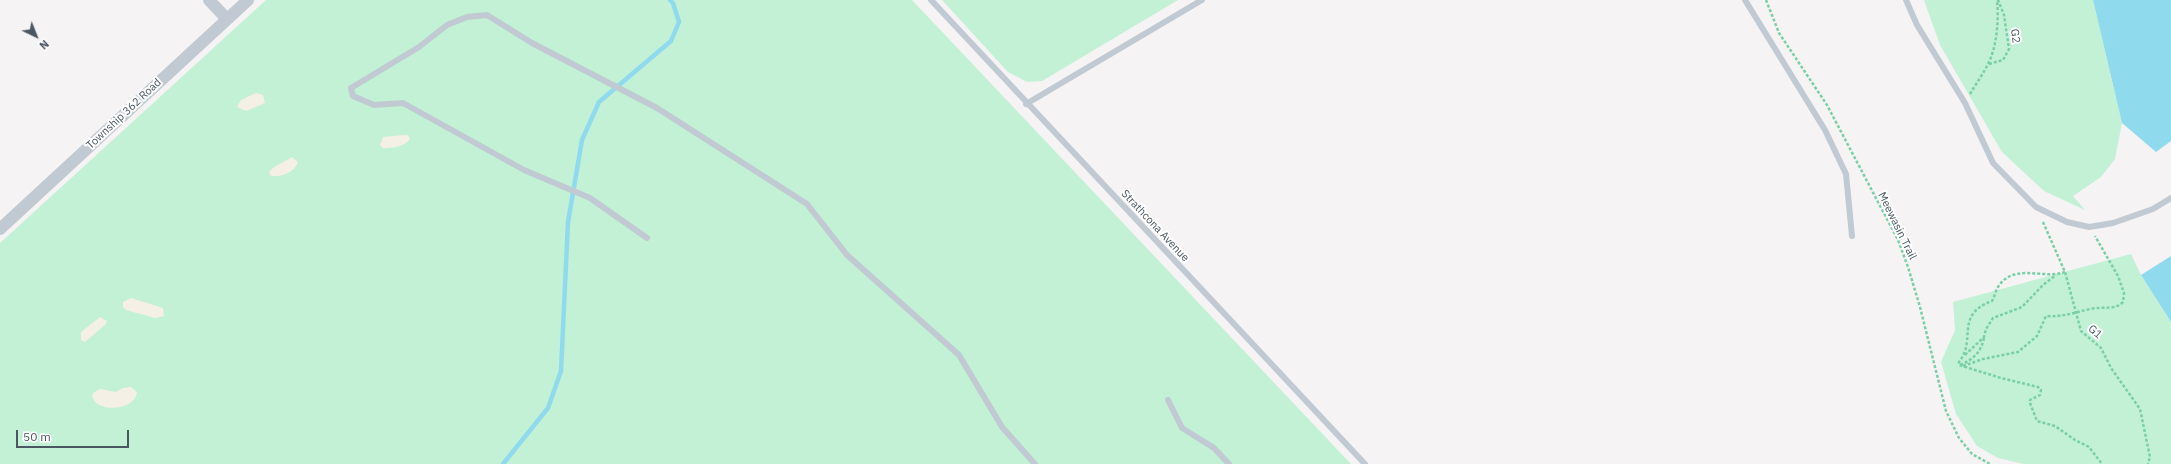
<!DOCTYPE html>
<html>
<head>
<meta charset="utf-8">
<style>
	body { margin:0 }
	#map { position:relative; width:2171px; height:464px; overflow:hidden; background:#f5f3f3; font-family:"IBM Plex Sans",sans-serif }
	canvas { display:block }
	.north { position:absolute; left:16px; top:16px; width:40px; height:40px; -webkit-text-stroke:3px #fff; paint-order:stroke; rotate:137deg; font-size:11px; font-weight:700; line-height:16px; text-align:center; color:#4a5661 }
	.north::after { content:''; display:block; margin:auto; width:14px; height:18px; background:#4a5661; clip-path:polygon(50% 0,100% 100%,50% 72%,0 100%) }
	.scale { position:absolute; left:16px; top:430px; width:113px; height:18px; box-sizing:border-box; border:2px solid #4a5661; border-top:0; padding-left:5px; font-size:12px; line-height:14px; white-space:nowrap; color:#4a5661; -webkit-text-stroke:3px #fff; paint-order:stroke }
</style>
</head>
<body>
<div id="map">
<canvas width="2171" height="464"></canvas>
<div class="north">N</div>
<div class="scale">50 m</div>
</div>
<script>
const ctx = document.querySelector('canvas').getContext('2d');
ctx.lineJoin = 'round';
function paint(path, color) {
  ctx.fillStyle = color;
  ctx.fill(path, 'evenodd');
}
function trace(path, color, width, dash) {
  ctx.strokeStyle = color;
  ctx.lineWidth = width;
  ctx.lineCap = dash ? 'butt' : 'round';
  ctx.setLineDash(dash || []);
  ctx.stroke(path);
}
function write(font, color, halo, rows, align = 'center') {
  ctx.font = font + ' "IBM Plex Sans",sans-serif';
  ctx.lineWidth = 4;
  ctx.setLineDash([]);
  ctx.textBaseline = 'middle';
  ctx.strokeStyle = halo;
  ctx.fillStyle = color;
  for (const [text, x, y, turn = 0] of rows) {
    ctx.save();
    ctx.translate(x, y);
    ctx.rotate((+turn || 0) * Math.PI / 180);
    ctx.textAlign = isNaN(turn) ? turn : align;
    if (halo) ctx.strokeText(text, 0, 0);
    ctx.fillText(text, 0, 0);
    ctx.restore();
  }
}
const green = new Path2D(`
	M266 0H912L1351 464H0V243Z
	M942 0H1178L1042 81 1027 82 1008 72Z
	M1924 0H2093L2122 123 2115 159 2101 177 2073 196 2085 210 2044 191 2002 152 1940 45Z
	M2131 254 2141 275 2171 322V464H2024L1998 458 1977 446 1956 414 1941 362 1955 330 1953 302Z`);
const sand = new Path2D(`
	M256 93 263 95 265 103 246 111 237 107 241 100Z
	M404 135H408L410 139C404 147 393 148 383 148L380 145 383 137Z
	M292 157 298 162C294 173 282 177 271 176L269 172C272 167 286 161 292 157Z
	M131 298 163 308 164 316 155 318 126 310 123 307V302Z
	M100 317 107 321 105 325 85 342 81 340V332Z
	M131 387 137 392C135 410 99 414 92 397L93 393 100 389 116 392 123 388Z`);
const water = new Path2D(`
	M2093 0H2171V141L2156 152 2122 123Z
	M2171 256V322L2141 275Z`);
const stream = new Path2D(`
	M503 464 548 408 561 371 568 222 582 140 599 102 671 41 679 22 673 3 670 0`);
const path = new Path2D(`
	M1766 0 1779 33 1827 105 1898 240 1908 267 1920 307 1946 411 1959 438 1972 454 1990 464
	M1989 64 2003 60 2009 49 2004 15 1998 0
	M1970 94C1976 84 1983 74 1988 64 1997 47 1999 19 1997 0
	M2043 222 2065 272 2081 331 2101 348 2111 368 2140 409 2150 457 2148 464
	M2065 272C2043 280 2014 262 1998 287 1995 291 1995 297 1992 301 1954 315 1977 340 1959 362V365L2001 378 2038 387 2041 390 2040 395 2030 400V403L2037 421 2055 426 2075 440 2089 447 2102 464
	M1965 355 1984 337 1986 329 1993 318 2022 307 2043 285 2056 275
	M1960 365C1974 359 1981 352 1984 338
	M1963 366 1983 359 2018 352 2037 336 2046 316C2063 317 2073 313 2090 309 2102 306 2114 311 2123 302L2124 293 2118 276 2095 236`);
const service = new Path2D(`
	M931 0 1365 464
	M1745 0 1825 130 1846 174 1852 236
	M1906 0 1917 25 1965 103 1993 163 2036 207 2067 222 2089 227 2113 223 2153 209 2171 198
	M1026 104 1202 0
	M647 238 590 198 524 170 403 103 374 105 353 96 351 88 419 47 447 25 467 17 487 15 532 43 657 108 807 204 847 255 959 355 1002 427 1035 464
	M1168 400 1182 428 1214 448 1229 464`);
const minor = new Path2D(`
	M209 0 227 19
	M0 229 248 0`);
const streetNames = [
	["G2",2015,36,83],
	["Township 362 Road",124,114,-43],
	["Strathcona Avenue",1155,226,47],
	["Meewasin Trail",1897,226,64],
	["G1",2095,332,40]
];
paint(green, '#c3f1d5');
paint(sand, '#f5f0e5');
paint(water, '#90daee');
trace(stream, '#90daee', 4.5);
trace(path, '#7ad0a6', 2.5, [3, 2]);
trace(service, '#c1cad2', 6);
trace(minor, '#c1cad2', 12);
write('11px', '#4a5661', '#fff', streetNames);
</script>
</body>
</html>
